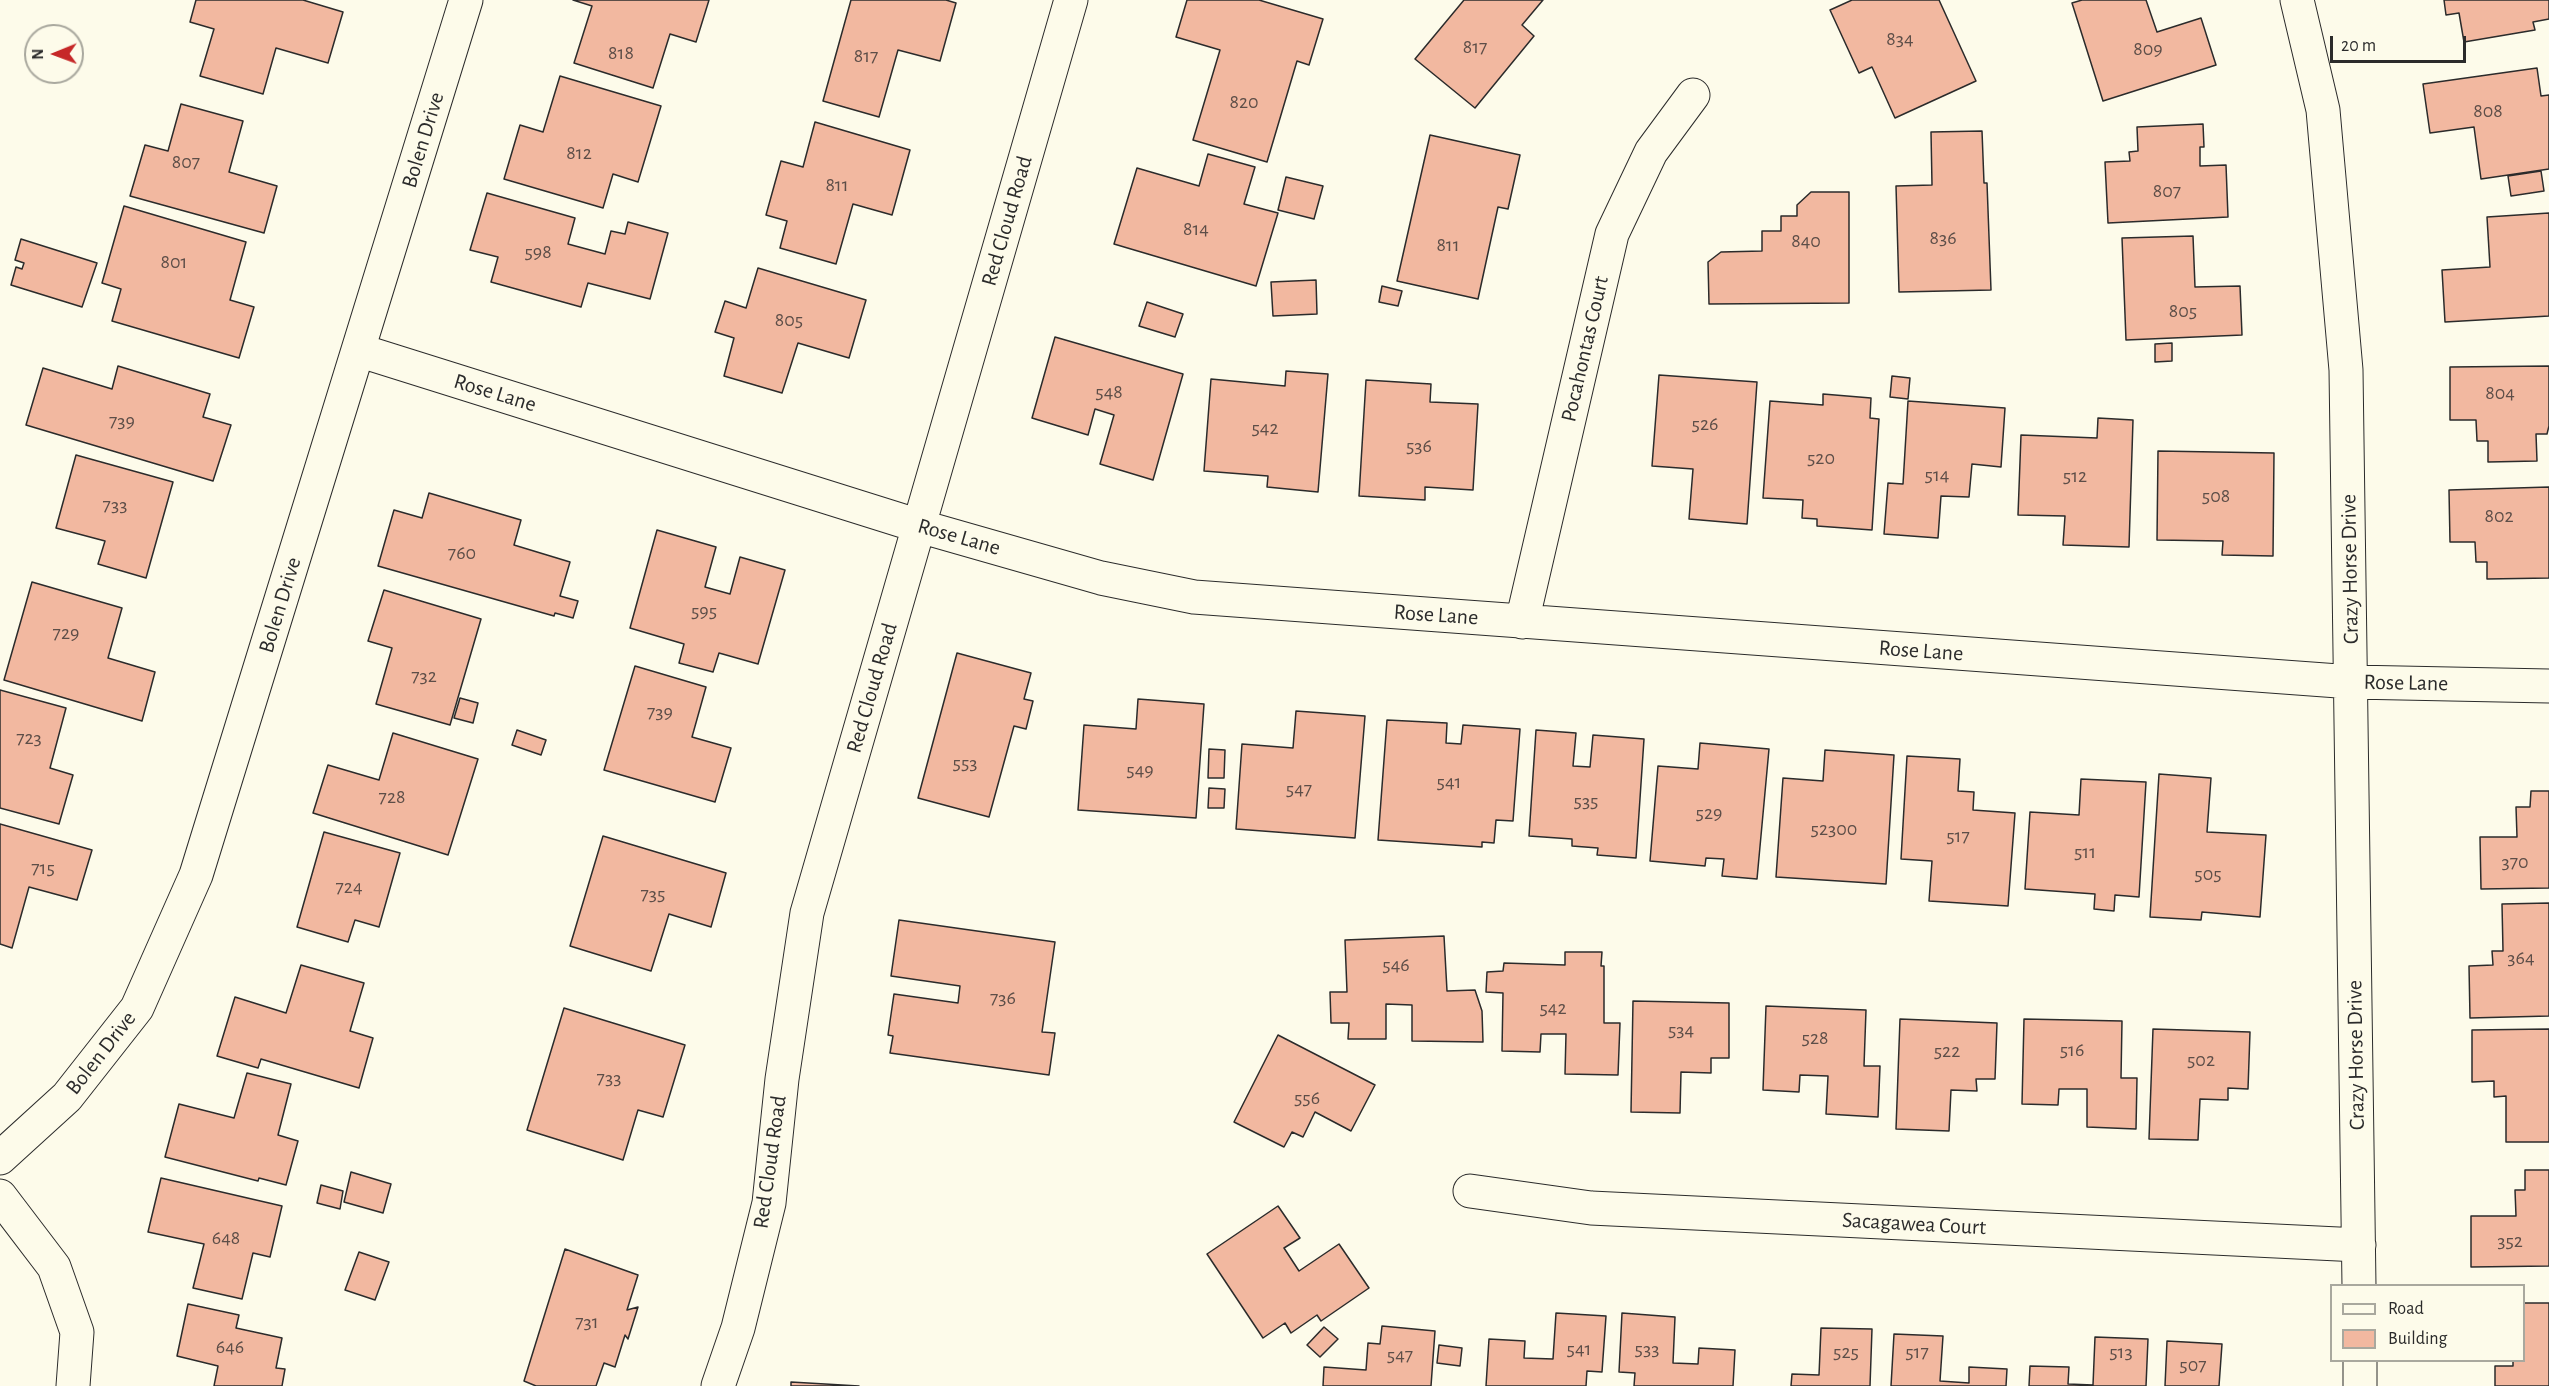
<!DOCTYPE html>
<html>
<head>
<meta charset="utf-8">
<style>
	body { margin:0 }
	#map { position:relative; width:2549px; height:1386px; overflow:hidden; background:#fdfbea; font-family:"Alegreya Sans",sans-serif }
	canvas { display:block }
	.legend { position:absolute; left:2330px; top:1284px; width:195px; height:78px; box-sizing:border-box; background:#fdfbea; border:2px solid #a9a89e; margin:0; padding:8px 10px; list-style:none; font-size:18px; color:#2b2b2b }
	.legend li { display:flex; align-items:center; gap:12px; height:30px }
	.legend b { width:30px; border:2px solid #a9a89e }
	.north { position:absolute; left:24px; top:24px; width:60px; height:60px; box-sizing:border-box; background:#fdfbea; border:2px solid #a9a89e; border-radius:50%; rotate:269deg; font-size:16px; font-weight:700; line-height:24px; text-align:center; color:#2b2b2b }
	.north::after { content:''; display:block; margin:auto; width:21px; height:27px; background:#c62828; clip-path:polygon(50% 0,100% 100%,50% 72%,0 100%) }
	.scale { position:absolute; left:2330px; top:36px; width:136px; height:27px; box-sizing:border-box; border:3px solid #2b2b2b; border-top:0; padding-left:8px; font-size:18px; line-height:21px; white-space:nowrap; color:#2b2b2b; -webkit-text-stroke:4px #fdfbea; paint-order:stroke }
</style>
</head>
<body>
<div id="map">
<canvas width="2549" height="1386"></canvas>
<ul class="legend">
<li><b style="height:8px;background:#fdfbea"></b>Road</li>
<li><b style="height:16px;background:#f2b8a0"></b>Building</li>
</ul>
<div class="north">N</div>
<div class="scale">20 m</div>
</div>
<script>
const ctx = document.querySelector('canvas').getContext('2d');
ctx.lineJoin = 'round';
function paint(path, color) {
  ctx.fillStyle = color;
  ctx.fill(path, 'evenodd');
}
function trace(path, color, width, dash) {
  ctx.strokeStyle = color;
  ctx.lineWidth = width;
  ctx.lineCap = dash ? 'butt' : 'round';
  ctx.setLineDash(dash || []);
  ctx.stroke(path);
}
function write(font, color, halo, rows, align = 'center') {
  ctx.font = font + ' "Alegreya Sans",sans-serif';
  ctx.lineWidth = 4.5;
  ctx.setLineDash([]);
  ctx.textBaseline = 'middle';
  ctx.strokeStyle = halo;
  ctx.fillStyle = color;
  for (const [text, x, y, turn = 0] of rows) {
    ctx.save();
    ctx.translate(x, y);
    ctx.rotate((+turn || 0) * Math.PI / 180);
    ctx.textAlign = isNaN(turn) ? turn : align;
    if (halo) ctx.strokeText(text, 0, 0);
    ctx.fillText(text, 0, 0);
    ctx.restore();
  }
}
const building = new Path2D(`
	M196 0H303L343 12 328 63 276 48 263 94 200 76 214 29 190 22Z
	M573 0H709L696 42 670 34 653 88 574 63 592 6Z
	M851 0H946L956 3 940 61 898 50 879 117 823 101Z
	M1187 0H1259L1323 19 1309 65 1297 61 1267 162 1193 140 1220 50 1176 37Z
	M1464 0H1543L1522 25 1534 36 1475 108 1415 59Z
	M1852 0H1939L1976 81 1895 118 1872 67 1859 73 1830 10Z
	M2082 0H2146L2157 32 2201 18 2216 65 2103 101 2072 3Z
	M2444 0H2549V19L2533 22 2535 30 2464 42 2459 13 2446 15Z
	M2537 68 2541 96 2549 95V169L2481 179 2474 127 2430 133 2423 84Z
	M560 76 661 106 638 182 613 174 603 208 504 179 520 125 543 132Z
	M181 104 243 121 229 172 277 186 264 233 130 196 145 145 168 151Z
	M815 122 910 150 892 215 853 204 836 264 780 248 787 221 766 215 781 161 803 167Z
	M2203 124 2204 147H2200V166L2226 165 2228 217 2108 223 2105 162 2130 161 2129 152 2138 151 2137 127Z
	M1982 131 1984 183H1987L1991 290 1899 292 1896 186 1932 185 1931 132Z
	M1430 135 1520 155 1508 209 1498 207 1478 299 1397 281Z
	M1208 154 1255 167 1244 204 1278 213 1256 286 1114 244 1137 168 1199 186Z
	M2541 171 2544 191 2511 196 2508 176Z
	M1286 177 1323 186 1314 219 1278 210Z
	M1811 192H1849V303L1709 304 1708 262 1721 252 1762 251V231H1781V216H1797V205Z
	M487 193 575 218 568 244 605 254 611 231 625 234 628 222 668 233 650 299 588 283 581 307 491 282 498 257 470 250Z
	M124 206 246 242 230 300 254 307 239 358 112 321 121 289 102 283Z
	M2549 213V316L2445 322 2442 270 2490 267 2487 217Z
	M2193 236 2195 287 2240 286 2242 335 2126 340 2122 238Z
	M21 239 97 263 82 307 11 285 16 267 22 269 24 263 15 260Z
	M758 268 866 300 849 358 798 343 782 393 724 376 734 338 715 332 725 301 746 308Z
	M1316 280 1317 314 1273 316 1271 282Z
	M1382 286 1402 291 1398 306 1379 302Z
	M1147 302 1183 314 1175 337 1139 326Z
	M1055 337 1183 374 1153 480 1100 464 1114 415 1095 409 1088 435 1032 418Z
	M2172 343V361L2155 362V344Z
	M118 366 210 394 203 417 231 425 213 481 26 425 43 368 112 389Z
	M2549 366V426L2547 434H2536L2537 461 2488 462V441H2477L2476 420H2450V367Z
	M1286 371 1328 374 1318 492 1267 487 1268 476 1204 471 1211 379 1285 386Z
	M1659 375 1757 382 1747 524 1689 519 1693 469 1652 466Z
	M1892 376 1910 378 1908 399 1890 397Z
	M1366 380 1431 384 1430 402 1478 404 1473 490 1425 487V500L1359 496Z
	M1823 394 1871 398 1870 418 1879 419 1872 530 1817 526V519L1802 518 1803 500 1763 498 1770 401 1823 405Z
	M1908 401 2005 408 2001 467 1972 464 1969 497 1941 496 1938 538 1884 534 1888 483 1903 484Z
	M2098 418 2133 420 2129 547 2063 545 2065 516 2018 515 2021 435 2097 438Z
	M2158 451 2274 453 2273 556 2222 555 2223 541 2157 540Z
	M76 455 173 482 146 578 98 564 105 541 56 528Z
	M2549 487V578L2487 579V562H2476L2475 542H2450L2449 490Z
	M429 493 521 520 514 545 570 562 560 596 578 601 573 618 555 613 554 616 378 566 394 510 422 518Z
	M657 530 716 547 705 587 730 594 740 557 785 570 758 664 719 653 713 672 679 663 684 644 630 628Z
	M32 582 122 608 108 658 155 672 142 721 4 680Z
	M384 590 481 619 450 725 376 704 392 648 368 641Z
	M957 653 1031 673 1024 699 1033 701 1026 729 1014 726 989 817 918 798Z
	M635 666 706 687 692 737 731 748 715 802 604 770Z
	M0 690 66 708 50 768 73 775 59 824 0 808Z
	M460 698 478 703 473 723 454 718Z
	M1138 699 1204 704 1196 818 1078 810 1084 725 1136 729Z
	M1296 711 1365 716 1355 838 1236 829 1242 744 1293 748Z
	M1387 720 1447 723 1446 743 1461 744 1463 725 1520 729 1513 821 1496 820 1494 843 1482 842V847L1378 840Z
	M517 730 546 740 541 755 512 745Z
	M1536 730 1576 733 1573 766 1590 767 1593 735 1644 739 1636 858 1597 855 1598 848 1572 846V839L1529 836Z
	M393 733 478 759 448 855 313 813 328 765 379 780Z
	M1700 743 1769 749 1757 879 1722 876 1724 859 1706 858 1705 866 1650 861 1658 766 1698 769Z
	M1209 749 1225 750 1224 778H1208Z
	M1825 750 1894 755 1886 884 1776 877 1783 778 1823 781Z
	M1907 756 1960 759 1958 791 1974 792 1973 810 2015 813 2008 906 1929 901 1932 861 1901 859Z
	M2159 774 2211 778 2207 832 2266 835 2260 917 2202 912 2201 920 2150 917Z
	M2081 779 2146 782 2139 897 2115 895 2114 911 2094 909 2095 894 2025 889 2030 812 2079 815Z
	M1209 788 1225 789 1224 808H1208Z
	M2531 791H2549V888L2481 889 2480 837H2517L2516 807H2530Z
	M0 824 92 850 77 900 29 887 12 948 0 944Z
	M324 832 400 853 379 927 355 920 348 942 297 927Z
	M603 836 726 873 711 927 669 914 651 971 570 946Z
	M2549 903V1016L2470 1018 2469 966 2493 965 2492 951H2503L2502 904Z
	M899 920 1055 942 1042 1032 1055 1033 1049 1075 890 1053 893 1036 888 1035 894 994 958 1003 960 986 891 976Z
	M1444 936 1447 991 1475 990 1482 1011 1483 1042 1412 1041V1005L1386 1004V1039H1348L1349 1023H1331L1330 992H1347L1345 940Z
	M1565 952H1602L1601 966H1604V1023H1620L1618 1075 1565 1074 1566 1034H1541L1540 1052 1502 1051 1503 993 1486 992 1487 972 1503 971 1504 963 1565 965Z
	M301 965 364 983 350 1031 373 1038 359 1088 261 1059 258 1068 217 1056 235 997 286 1013Z
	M1633 1001 1729 1003V1058H1711V1073L1681 1072 1680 1113 1631 1112Z
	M1766 1006 1866 1010 1864 1066H1880L1878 1117 1826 1114 1828 1076 1800 1075 1799 1092 1763 1090Z
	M564 1008 685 1045 663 1117 638 1110 623 1160 527 1130Z
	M1900 1019 1997 1023 1995 1079H1976L1977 1091 1951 1090 1949 1131 1896 1129Z
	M2024 1019 2122 1021 2121 1078H2137L2136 1129 2087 1127V1089H2059L2058 1105 2022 1104Z
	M2153 1029 2250 1032 2248 1089 2228 1088V1100L2200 1099 2198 1140 2149 1139Z
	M2549 1029V1142H2506V1096L2494 1097V1081L2472 1082V1030Z
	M1278 1035 1375 1085 1351 1131 1315 1112 1303 1137 1292 1132 1284 1147 1234 1122Z
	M247 1073 291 1084 278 1135 298 1141 286 1185 259 1178 258 1181 165 1157 179 1104 234 1118Z
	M2525 1170H2549V1266L2471 1267V1216H2516L2515 1190H2525Z
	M351 1172 391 1184 383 1213 344 1202Z
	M161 1178 282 1206 270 1257 253 1253 242 1299 193 1288 204 1244 148 1232Z
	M321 1185 343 1191 340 1209 317 1203Z
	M1278 1206 1300 1238 1284 1248 1299 1271 1339 1244 1369 1288 1321 1321 1317 1315 1291 1333 1285 1323 1263 1338 1207 1254Z
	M565 1249 638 1275 627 1310 638 1307 628 1339 625 1335 615 1367 604 1363 596 1386H536L524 1381Z
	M359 1252 389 1262 375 1300 345 1290Z
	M2524 1286V1303H2549V1386H2495V1366H2513V1360H2524Z
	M188 1304 239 1315 236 1328 282 1338 276 1368 285 1369 282 1386H214L218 1366 177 1356Z
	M1556 1313 1606 1316 1602 1372 1587 1371 1586 1386H1486L1489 1339 1525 1341 1524 1358 1553 1359Z
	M1622 1313 1675 1317 1673 1363 1698 1364 1699 1348 1735 1350 1733 1386H1634L1635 1373 1619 1372Z
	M1382 1326 1435 1331 1431 1386H1323L1324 1367 1366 1370 1368 1343 1380 1344Z
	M1324 1327 1338 1339 1320 1357 1307 1345Z
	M1821 1328 1872 1329 1870 1386H1791L1792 1374 1819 1375Z
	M1894 1334 1943 1336 1940 1381 1969 1383V1367L2007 1369 2006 1386H1891Z
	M2095 1337 2148 1339 2146 1386H2029L2030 1366 2069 1367 2068 1384 2093 1385Z
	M2167 1341 2222 1344 2219 1386H2165Z
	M1439 1345 1462 1348 1460 1366 1437 1363Z
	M791 1382 859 1386H791Z`);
const minor = new Path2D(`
	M2297 0 2323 110 2346 370 2359 1286
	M358 350 919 526 1101 578 1194 597 2352 682 2549 686
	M1522 622 1612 234 1651 152 1693 95
	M0 1158 67 1097 137 1008 196 875 466 0
	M1470 1191 1591 1208 2359 1245
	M0 1196 54 1267 77 1332 73 1386
	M2360 1360V1386
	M718 1386 738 1328 769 1203 782 1079 807 913 1071 0`);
const numberNames = [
	["834",1900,39],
	["817",1475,47],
	["809",2148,49],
	["818",621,53],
	["817",866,56],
	["820",1244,102],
	["808",2488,111],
	["812",579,153],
	["807",186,162],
	["811",837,185],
	["807",2167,191],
	["814",1196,229],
	["836",1943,238],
	["840",1806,241],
	["811",1448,245],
	["598",538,252],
	["801",174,262],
	["805",2183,311],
	["805",789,320],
	["548",1109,392],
	["804",2500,393],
	["739",122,421],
	["526",1705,424],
	["542",1265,428],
	["536",1419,446],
	["520",1821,458],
	["514",1937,475],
	["512",2075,476],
	["508",2216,496],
	["733",115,505],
	["802",2499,516],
	["760",462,553],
	["595",704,611],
	["729",66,633],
	["732",424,676],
	["739",660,712],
	["723",29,738],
	["553",965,763],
	["549",1140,770],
	["541",1449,782],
	["547",1299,789],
	["728",392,797],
	["535",1586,801],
	["529",1709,813],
	["52300",1834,829],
	["517",1958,836],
	["511",2085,852],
	["370",2515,862],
	["715",43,868],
	["505",2208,874],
	["724",349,887],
	["735",653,894],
	["364",2521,958],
	["546",1396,965],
	["736",1003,998],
	["542",1553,1008],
	["534",1681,1030],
	["528",1815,1038],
	["516",2072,1050],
	["522",1947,1051],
	["502",2201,1060],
	["733",609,1078],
	["556",1307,1098],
	["648",226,1238],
	["352",2510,1241],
	["731",587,1322],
	["646",230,1347],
	["541",1579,1349],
	["533",1647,1349],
	["525",1846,1352],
	["517",1917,1352],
	["513",2121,1352],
	["547",1400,1355],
	["507",2193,1365]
];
const streetNames = [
	["Bolen Drive",423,140,-73],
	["Red Cloud Road",1007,221,-74],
	["Pocahontas Court",1585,349,-77],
	["Rose Lane",495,393,17],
	["Rose Lane",959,537,16],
	["Crazy Horse Drive",2350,569,-91],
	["Bolen Drive",280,605,-73],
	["Rose Lane",1436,615,4],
	["Rose Lane",1921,651,4],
	["Rose Lane",2406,683,1],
	["Red Cloud Road",872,688,-74],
	["Bolen Drive",101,1053,-52],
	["Crazy Horse Drive",2356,1055,-91],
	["Red Cloud Road",770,1162,-82],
	["Sacagawea Court",1914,1224,3]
];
paint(building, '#f2b8a0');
trace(building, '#2b2b2b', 1.5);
trace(minor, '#2b2b2b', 35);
trace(minor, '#fdfbea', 33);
write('20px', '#5d4e48', null, numberNames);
write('22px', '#2b2b2b', '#fdfbea', streetNames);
</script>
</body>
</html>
